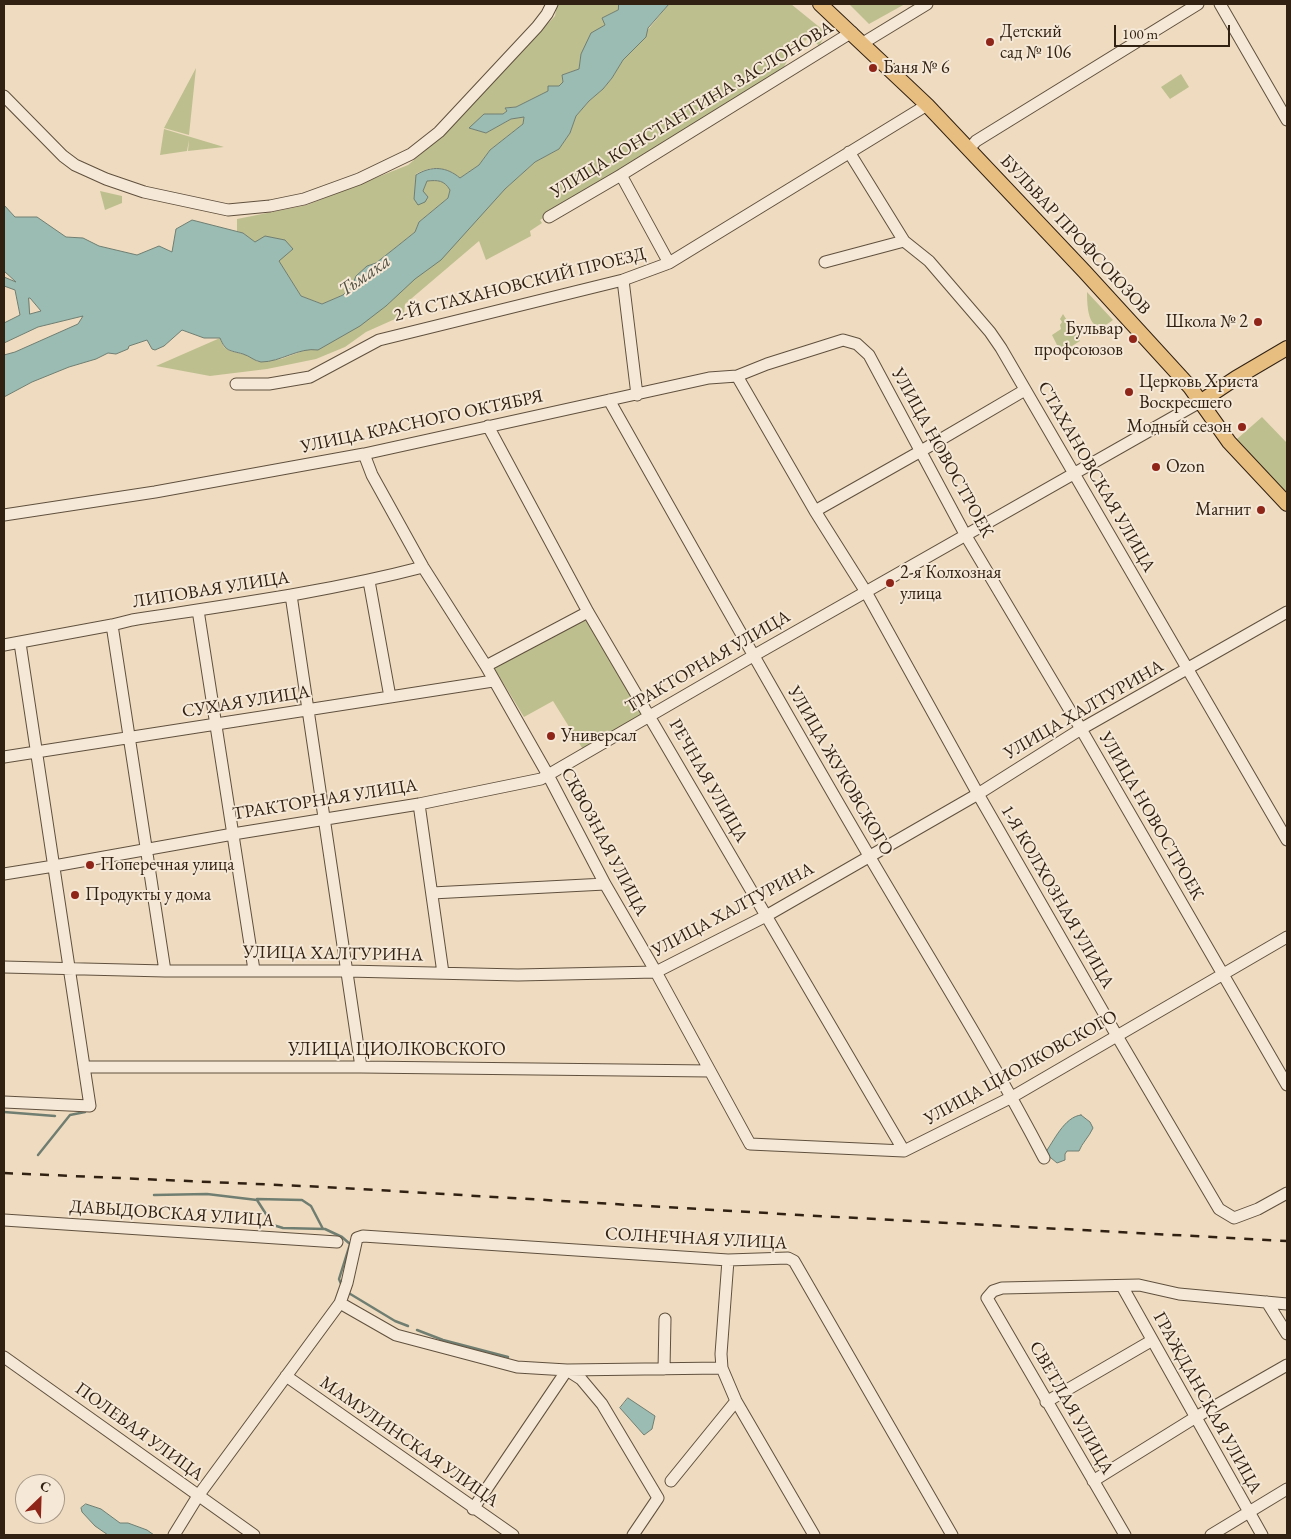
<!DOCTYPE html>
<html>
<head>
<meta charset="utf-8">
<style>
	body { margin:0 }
	#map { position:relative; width:1291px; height:1539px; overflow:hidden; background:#efdcc0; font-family:"EB Garamond",serif }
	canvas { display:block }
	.frame { position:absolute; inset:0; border:5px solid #312113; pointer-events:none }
	.north { position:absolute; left:15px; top:1474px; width:50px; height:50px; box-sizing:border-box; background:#f5e8d6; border:1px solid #a79888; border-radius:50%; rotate:24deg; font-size:14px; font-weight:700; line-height:20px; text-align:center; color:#312113 }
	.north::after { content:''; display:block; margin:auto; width:18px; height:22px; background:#8f2418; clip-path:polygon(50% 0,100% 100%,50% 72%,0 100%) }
	.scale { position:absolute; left:1114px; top:25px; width:116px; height:22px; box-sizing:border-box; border:2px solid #312113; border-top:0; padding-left:6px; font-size:15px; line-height:18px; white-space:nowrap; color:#312113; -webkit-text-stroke:4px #f5e8d6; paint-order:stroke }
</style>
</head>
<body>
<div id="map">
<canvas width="1291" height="1539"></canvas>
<div class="frame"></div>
<div class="north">С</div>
<div class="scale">100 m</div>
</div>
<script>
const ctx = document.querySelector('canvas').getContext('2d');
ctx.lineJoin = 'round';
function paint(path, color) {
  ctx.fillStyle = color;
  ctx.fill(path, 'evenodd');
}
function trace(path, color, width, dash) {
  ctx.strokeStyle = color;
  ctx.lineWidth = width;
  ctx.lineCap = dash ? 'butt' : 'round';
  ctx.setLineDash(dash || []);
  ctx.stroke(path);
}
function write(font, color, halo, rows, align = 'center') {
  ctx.font = font + ' "EB Garamond",serif';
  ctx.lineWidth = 4;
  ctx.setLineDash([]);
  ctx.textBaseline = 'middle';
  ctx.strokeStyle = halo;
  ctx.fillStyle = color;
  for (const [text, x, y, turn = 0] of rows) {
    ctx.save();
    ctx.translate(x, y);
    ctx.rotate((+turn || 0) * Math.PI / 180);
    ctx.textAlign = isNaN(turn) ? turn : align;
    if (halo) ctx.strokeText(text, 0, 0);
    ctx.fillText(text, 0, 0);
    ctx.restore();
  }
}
const green = new Path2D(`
	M557 4H619L618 10 602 18 605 24 581 54 579 69 562 75 563 82 559 86 516 107 505 108 507 111 503 114 469 128 486 133 511 119 524 116 523 124 490 150 479 165 460 178C447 167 431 165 416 174V181L423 191 427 181C438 180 444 180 450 190L448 198 419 222 415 232 395 248 376 263 367 266 356 276 352 286 343 295 322 304 301 296 278 260 293 249 255 242 243 233 237 231V219L307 205 408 165 440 138 555 16Z
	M669 4H791L823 30 824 37 819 46 810 36 805 41 801 37 783 54 787 61 780 74 540 220 542 223 530 231 531 236 486 260 479 241 405 304 404 315 366 332 345 347 316 359 267 369 210 376 156 366 220 338 224 347 230 351 246 355 258 362 281 359 311 348 386 306 505 189 535 162 559 149 570 133 576 116 589 101 603 89 612 78 623 60Z
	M849 4H905L869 24Z
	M196 68 189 135 164 128Z
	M1181 74 1189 87 1170 99 1161 87Z
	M164 129 224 147 188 151 189 140 187 151 160 155Z
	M100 191 122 196V203L105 210Z
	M1087 292 1113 320C1089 339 1087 310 1087 292Z
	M1063 314 1080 341 1061 353 1052 335 1061 329 1060 325 1062 322 1060 319Z
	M1262 417 1287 443V494L1237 439Z
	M587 616 645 714 584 751 553 701 524 717 494 668Z`);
const water = new Path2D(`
	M619 4H669L648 28 646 37 623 60 612 78 603 89 589 101 576 116 570 133 559 149 535 162 505 189 441 260 415 279 386 306 360 326 318 350C299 347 281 362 261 362 254 361 250 356 243 354 229 350 226 352 220 338H204L182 330 164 346 155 350 152 349 147 340 129 346 128 349 116 354 108 353 96 359 69 367 32 382 4 397V355L15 352 78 324 83 316 38 327 4 343V323L20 315 15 290 4 286V277L16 282 4 271V205L15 217H37L66 237 83 238 99 246 137 255 159 246 172 252 176 229 192 220 243 233 255 242 265 236 285 240 293 249 279 261 301 296 322 304 343 295 352 286 356 276 367 266 376 263 395 248 415 232 419 222 448 198 450 190C444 180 438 180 427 181L423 191 428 197 425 202 418 205 414 199 416 175C432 165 447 167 460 178L479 165 490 150 523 124 524 117 511 119 486 133 469 128 484 114H503L507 111 505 108 516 107 548 91V86H559L563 82 562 75 579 69 581 54 591 33 605 25 602 18 618 10ZM29 298H30L41 311 30 314Z
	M1081 1115 1090 1122 1093 1128C1089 1137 1082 1143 1079 1151H1067L1065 1154V1160L1057 1163 1045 1153C1054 1141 1064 1117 1081 1115Z
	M628 1398 655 1416 652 1429 644 1435 620 1408Z
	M86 1504 101 1509 120 1523H128L147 1530 154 1535H108L95 1526 82 1512 81 1508Z`);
const stream = new Path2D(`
	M4 1112 55 1116
	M38 1155 70 1115 85 1112
	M154 1195 207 1194 257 1200 273 1225 283 1228 325 1229 342 1237 350 1244 339 1279 342 1286
	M257 1199 302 1200 311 1206 323 1229
	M347 1292 395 1321 408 1326
	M417 1330 443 1340 508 1357`);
const minor = new Path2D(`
	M1220 4 1287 120
	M863 43 927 4
	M4 96 63 156 75 165 106 179 144 192 228 210 270 206 304 199 359 179 411 154 439 132 537 27 547 14 552 4
	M969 149 976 141 1198 4
	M849 152 904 241 929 261 990 332 1001 348 1287 840
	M621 175 669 263
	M549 217 621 175 852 32
	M825 262 904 241
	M623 280 637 395
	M737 376 815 511 866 592 978 794 1117 1036 1219 1209 1234 1218 1258 1209 1287 1193
	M236 384H269L310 377 379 340 623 280 669 263 927 105
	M609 400C695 552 780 704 868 854 927 955 990 1054 1044 1158
	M488 426 588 612 904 1151
	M364 454 372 475 423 567 486 666 548 775 605 884 656 972 750 1144 904 1151 1012 1097 1287 937
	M815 511 921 451 1025 390
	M4 515 155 492 364 454 709 378 737 376 767 364 843 340 857 344 869 355 966 536 1081 729 1287 1085
	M369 581 390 697
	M291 595 361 1067
	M198 610 254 970
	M112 625 165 971
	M4 645 112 625 132 620C229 605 327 592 423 567
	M486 666 588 612
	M4 757 493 681
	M419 804 443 973
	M4 874 54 866 233 834 419 804 541 779 753 656 1200 402
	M432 893 605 884
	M4 967 165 971H347L518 975 656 972 766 916 978 794 1081 729 1287 612
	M84 1067H361L710 1071
	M4 1102 90 1106 20 643
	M4 1220 337 1242
	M728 1260 721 1354 722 1368 736 1401 814 1535
	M1122 1286 1262 1535
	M1267 1302 1287 1334
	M340 1303 396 1335 517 1367 567 1370 722 1368
	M4 1357 254 1535
	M664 1369 665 1319
	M286 1376 513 1535
	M1046 1402 1151 1341
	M671 1481 736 1401
	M1093 1481 1196 1417 1287 1365
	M473 1509 567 1370 581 1379 602 1404 658 1498 633 1535
	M174 1535 198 1496 340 1303 347 1283 357 1238 363 1236 728 1260 788 1258 794 1261 952 1535
	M1125 1535 987 1298 993 1291 1002 1288 1139 1285 1179 1294 1287 1304
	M1211 1535 1287 1489`);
const major = new Path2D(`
	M820 4 927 105 1084 271 1190 387 1229 442 1287 504
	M1200 402 1236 378 1287 348`);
const rail = new Path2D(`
	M4 1173 325 1187 800 1215 1287 1241`);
const markers = [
	[990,42,5,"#8f2418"],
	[873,68,5,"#8f2418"],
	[1258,322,5,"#8f2418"],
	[1133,339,5,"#8f2418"],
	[1129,392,5,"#8f2418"],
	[1242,427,5,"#8f2418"],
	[1156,467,5,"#8f2418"],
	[1261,510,5,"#8f2418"],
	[890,583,5,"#8f2418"],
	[551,736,5,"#8f2418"],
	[90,865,5,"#8f2418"],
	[75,895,5,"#8f2418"]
];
const poiNames = [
	["Детский",1000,32],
	["сад № 106",1000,53],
	["Баня № 6",883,68],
	["Школа № 2",1248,322,"right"],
	["Бульвар",1123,329,"right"],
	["профсоюзов",1123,350,"right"],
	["Церковь Христа",1139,382],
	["Воскресшего",1139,403],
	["Модный сезон",1232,427,"right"],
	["Ozon",1166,467],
	["Магнит",1251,510,"right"],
	["2-я Колхозная",900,573],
	["улица",900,594],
	["Универсал",561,736],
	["Поперечная улица",100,865],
	["Продукты у дома",85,895]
];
const streetNames = [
	["УЛИЦА КОНСТАНТИНА ЗАСЛОНОВА",692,110,-31],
	["БУЛЬВАР ПРОФСОЮЗОВ",1075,235,47],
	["2-Й СТАХАНОВСКИЙ ПРОЕЗД",520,285,-14],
	["УЛИЦА КРАСНОГО ОКТЯБРЯ",422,422,-12],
	["УЛИЦА НОВОСТРОЕК",942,453,61],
	["СТАХАНОВСКАЯ УЛИЦА",1096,477,60],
	["ЛИПОВАЯ УЛИЦА",211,590,-9],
	["ТРАКТОРНАЯ УЛИЦА",708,662,-30],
	["СУХАЯ УЛИЦА",246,702,-9],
	["УЛИЦА ХАЛТУРИНА",1084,710,-30],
	["УЛИЦА ЖУКОВСКОГО",840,771,60],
	["РЕЧНАЯ УЛИЦА",708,781,60],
	["ТРАКТОРНАЯ УЛИЦА",325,800,-9],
	["УЛИЦА НОВОСТРОЕК",1151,816,60],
	["СКВОЗНАЯ УЛИЦА",604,842,62],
	["1-Я КОЛХОЗНАЯ УЛИЦА",1057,897,60],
	["УЛИЦА ХАЛТУРИНА",733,910,-28],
	["УЛИЦА ХАЛТУРИНА",333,954,1],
	["УЛИЦА ЦИОЛКОВСКОГО",397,1050],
	["УЛИЦА ЦИОЛКОВСКОГО",1021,1068,-29],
	["ДАВЫДОВСКАЯ УЛИЦА",172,1214,4],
	["СОЛНЕЧНАЯ УЛИЦА",696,1239,3],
	["ГРАЖДАНСКАЯ УЛИЦА",1207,1403,61],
	["СВЕТЛАЯ УЛИЦА",1071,1408,60],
	["ПОЛЕВАЯ УЛИЦА",139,1432,36],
	["МАМУЛИНСКАЯ УЛИЦА",409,1442,35]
];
const waterNames = [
	["Тьмака",365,276,-35]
];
paint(green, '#bebf8f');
paint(water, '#9abcb2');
trace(water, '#707e72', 1);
trace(stream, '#707e72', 2.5);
trace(minor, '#60503e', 13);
trace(major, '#312113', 16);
trace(minor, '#f5e8d6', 11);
trace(major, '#e8be80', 14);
trace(rail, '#312113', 2.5, [9, 9]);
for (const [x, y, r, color] of markers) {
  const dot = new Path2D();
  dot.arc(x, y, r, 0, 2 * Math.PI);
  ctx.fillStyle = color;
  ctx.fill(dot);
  trace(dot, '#f5e8d6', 2);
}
write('18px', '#312113', '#f5e8d6', poiNames, 'left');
write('18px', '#312113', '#f5e8d6', streetNames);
write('italic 19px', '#505043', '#f5e8d6', waterNames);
</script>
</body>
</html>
